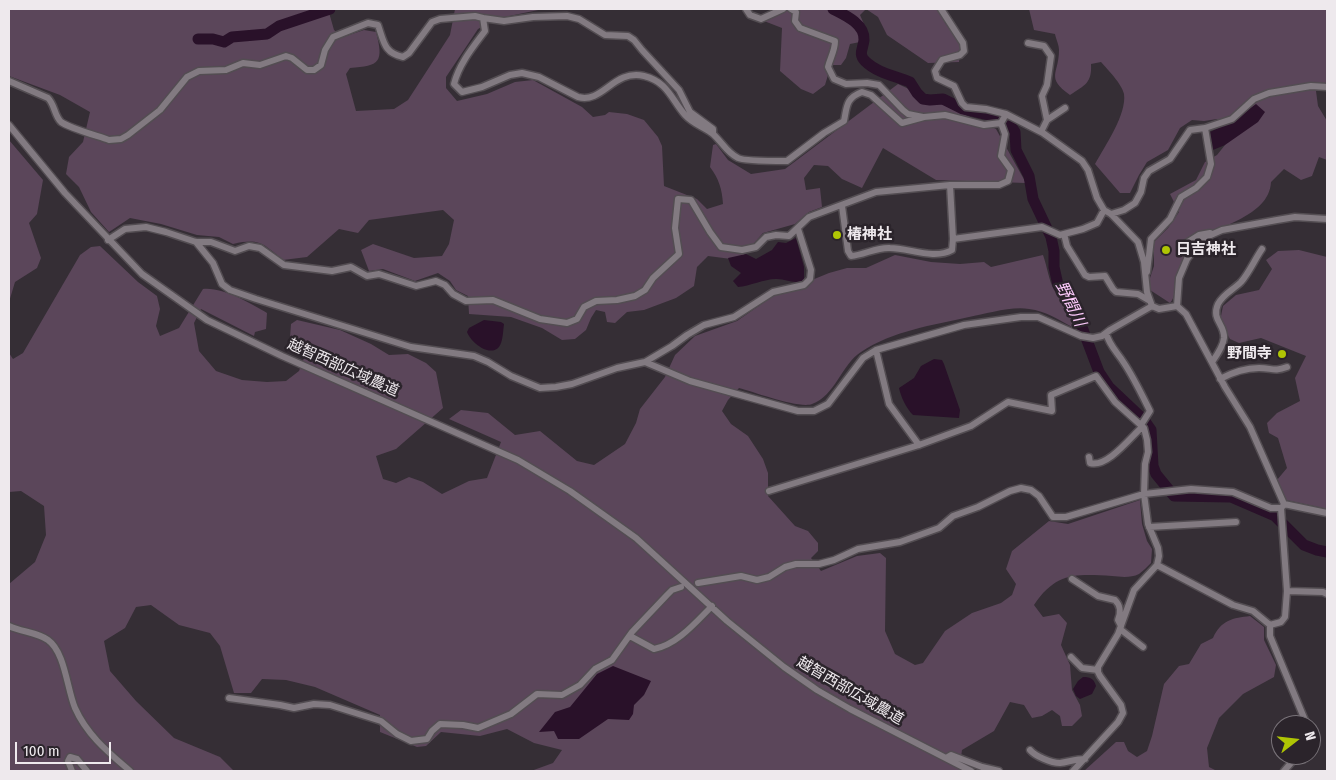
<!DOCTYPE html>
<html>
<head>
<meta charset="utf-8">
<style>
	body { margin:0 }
	#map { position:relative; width:1336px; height:780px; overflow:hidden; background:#352e35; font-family:"Fira Sans Condensed",sans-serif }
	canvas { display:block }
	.frame { position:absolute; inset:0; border:10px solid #eee9ed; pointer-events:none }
	.north { position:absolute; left:1271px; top:715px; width:50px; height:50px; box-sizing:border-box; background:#2b242b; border:1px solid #797379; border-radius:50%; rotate:74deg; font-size:14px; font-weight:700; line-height:20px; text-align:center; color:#eee9ed }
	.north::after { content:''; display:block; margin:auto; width:18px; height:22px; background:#afc504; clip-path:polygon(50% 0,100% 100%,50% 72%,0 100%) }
	.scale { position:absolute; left:15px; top:742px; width:96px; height:22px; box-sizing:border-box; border:2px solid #eee9ed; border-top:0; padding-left:6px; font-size:15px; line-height:18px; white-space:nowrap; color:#eee9ed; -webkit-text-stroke:4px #2b242b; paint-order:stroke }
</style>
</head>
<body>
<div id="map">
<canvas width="1336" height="780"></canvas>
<div class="frame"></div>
<div class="north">N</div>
<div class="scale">100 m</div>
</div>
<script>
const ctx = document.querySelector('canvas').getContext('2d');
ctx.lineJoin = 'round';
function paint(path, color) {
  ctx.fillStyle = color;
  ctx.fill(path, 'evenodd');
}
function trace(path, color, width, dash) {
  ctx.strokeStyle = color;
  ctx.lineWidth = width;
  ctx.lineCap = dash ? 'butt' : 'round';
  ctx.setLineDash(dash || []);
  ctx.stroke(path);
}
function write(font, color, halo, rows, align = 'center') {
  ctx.font = font + ' "Fira Sans Condensed","Noto Sans JP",sans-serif';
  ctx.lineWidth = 5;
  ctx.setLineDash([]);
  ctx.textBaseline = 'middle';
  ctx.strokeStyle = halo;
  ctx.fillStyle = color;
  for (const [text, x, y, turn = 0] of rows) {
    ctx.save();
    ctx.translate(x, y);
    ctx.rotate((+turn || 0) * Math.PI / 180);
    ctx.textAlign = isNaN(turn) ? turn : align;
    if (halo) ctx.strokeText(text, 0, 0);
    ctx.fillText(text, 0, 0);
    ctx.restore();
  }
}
const green = new Path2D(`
	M9 9H328L334 30 343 37 364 30 376 32C384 62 380 66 350 68L346 74 356 111 394 109 408 100 450 35 455 9H543L495 19 478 29 446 77V88L457 101 487 94 515 82 533 80 582 107 593 117 605 115 609 112 627 114 644 120 658 137 662 146 664 186 697 199 707 209 723 204C722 189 719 179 710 167L713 145 716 144 728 160 751 174 785 169 898 84 996 129 1026 183 936 180 883 148 862 188 842 179 828 166 814 165 804 178 806 190 820 188 822 207 809 212 795 224 763 233 739 260 708 256 697 267 694 286 676 298 644 310 627 312 615 323 607 322 605 312 596 310 591 318 586 330 575 339 562 340 542 328 511 317 469 314 468 296 456 290 450 281 438 273 415 281 383 269 369 271 361 250 373 244 414 258 442 256 449 244 454 220 443 210 369 220 358 233 339 229 307 257 283 260C262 243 260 238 233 244L219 237 197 235 161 224 130 218 109 232 91 212 79 187 66 174 69 157 83 142 90 112 60 95 9 76Z
	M789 9H944L945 23 961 43 959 62 928 63 887 35 878 17 866 9 860 15 867 31 860 42 850 44 846 58 841 65H831L825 85 813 94 801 89 780 71 782 28 764 21Z
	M1029 9H1327V86L1316 91 1318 106 1327 121V160L1319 157 1312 176 1301 180 1284 169 1271 182C1269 218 1216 224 1194 245 1184 254 1179 268 1175 281 1174 290 1176 296 1170 303L1150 290 1149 281 1154 266V242L1168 228 1179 212 1170 194 1196 180 1205 162 1217 155 1225 145 1227 127 1217 119 1204 121 1192 120 1180 128 1168 150 1147 162 1139 175 1130 193H1120L1095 164C1105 146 1127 114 1124 94 1122 84 1108 70 1101 62L1091 64C1092 83 1085 85 1070 95 1045 77 1059 74 1059 50 1059 45 1056 39 1055 34L1034 30Z
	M9 140 43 180 37 214 29 223 41 258 37 268 15 282 9 302Z
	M100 246 138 282 157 296 160 309 156 326 160 336 179 328 203 289C223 287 250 303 267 313L266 329 255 332 254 336 201 309 194 323 199 351 216 371 242 380 267 382 286 381 299 371 304 358 289 351 291 324 297 320 340 330 371 344 389 355 408 354 426 363 436 372 443 408 396 449 376 456 383 479 396 483 409 477 423 482 442 494 469 481 487 478 501 442 449 419 461 410 488 413 515 435 540 431 577 461 594 465 625 444 636 423 640 409 665 377 675 355 695 336 737 321 773 296 829 273 847 268H866L895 255 931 262 960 264 984 262 991 267 1043 255C1047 266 1049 281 1054 290 1061 302 1070 313 1076 325L1074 328C1059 320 1046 311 1029 309 1011 306 986 314 969 317 933 325 892 331 861 352 842 364 835 396 812 404 800 409 754 392 739 388L728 400 722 411 731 424 748 436 763 459 768 473V496L795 526 808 531 818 543V551L811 558 821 571 857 556 880 553 886 558 885 631 895 654 915 665 923 663 945 631 972 613 1001 603 1012 595 1016 584 1006 569 1012 551 1049 521 1068 524 1140 500 1142 524 1147 541 1152 549 1151 563C1147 567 1143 571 1139 574 1131 578 1121 577 1112 576 1076 574 1056 572 1034 605L1043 617 1059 614 1067 623 1061 645 1070 665 1072 690 1080 705 1082 716 1072 726H1062L1060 716 1052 710 1042 716 1032 718 1024 705 1010 702 994 731 962 750 959 771H531L553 763 562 750 534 743 507 729 480 736 441 732 426 746 417 747 380 732V715L315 687 286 680 262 679 251 693H234L220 646 210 633 179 625 151 605 136 607 125 628 104 641 110 671 136 701 174 738 220 757 234 771H9V584L35 562 46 535 44 506 21 491 9 492V353L13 359 23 353 80 255 91 247Z
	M1299 250 1327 257V509L1286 500 1277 480 1287 468 1278 438 1269 433 1267 423 1277 413 1300 401 1295 378 1306 356 1261 338 1239 343 1230 339 1220 321 1223 306 1236 295 1259 290 1272 269 1266 260 1278 251Z
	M1250 616 1264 627V640L1276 665 1274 677 1243 694 1219 718 1207 748 1209 767 1217 771H1084L1116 742H1124L1128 751 1137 757 1147 751 1152 736 1164 684 1179 666 1189 664 1201 644 1213 638C1221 620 1233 618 1250 616Z`);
const water = new Path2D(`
	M1256 104 1265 112 1258 122 1225 145 1213 150 1211 147 1210 132 1231 122Z
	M796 238 804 267V280C794 285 787 279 777 279 767 278 750 286 738 287L733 281 741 273 731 266 728 258 746 254 756 259 772 250 778 242 786 243Z
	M484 320 501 322 504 324C503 331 503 342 499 347 489 358 470 341 467 332L469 328Z
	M934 359 942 360 944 364 960 410 959 418 913 415C906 408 901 397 899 388L914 378 921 366Z
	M613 666 651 681 644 695 634 705 633 714 629 720 608 719 579 739H558L554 731 539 732 555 712 570 707 597 674Z
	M1083 677C1091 677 1094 679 1096 686L1092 694 1080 699 1076 696 1073 689 1078 681Z`);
const river = new Path2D(`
	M833 9C845 15 865 24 864 40 863 49 858 54 865 61 877 73 896 76 910 82L917 93 923 99 930 100 943 99 963 109 997 117 1009 123 1015 132 1016 150 1029 176 1033 199 1051 237 1054 251V267L1058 285 1077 314 1099 372 1109 387 1144 420 1151 430 1153 466 1156 474 1174 496 1231 497 1275 516 1304 545 1317 550 1327 552
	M198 39H213L224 42 232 37 267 34 279 26 330 9`);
const minor = new Path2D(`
	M746 9 750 15 761 19 783 9
	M791 9 796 12 795 21 800 28 835 41C835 51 830 58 828 67L834 79 846 84 867 83 879 85 903 110 908 114 923 117
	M941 9 963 43 964 51 960 55 942 60 935 71 937 78 954 86 962 103 966 107 986 109 1006 114
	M483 18 504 21 533 17 567 16 579 19 605 35 628 36 634 40 642 50 679 90 690 112 713 129V134
	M1028 43 1044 46 1051 56 1047 85 1042 96 1047 120 1041 132
	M9 81 48 98C55 105 54 115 61 122 69 128 98 136 109 140L121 139 128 135 160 110 187 77 199 71 226 70 243 63 260 65 286 56 292 58 307 70H314L321 65 325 50 333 37 368 23 378 25C384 42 384 53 403 57L409 53 432 22 440 19 475 16 483 18 485 31C473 47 459 64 454 84L462 92 482 87 510 75 522 73 539 77 578 97C603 104 613 69 644 76 668 82 671 99 685 115 693 124 704 127 713 134 722 142 727 153 738 158 743 161 778 161 787 161L824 133 844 121C847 106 846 98 862 92L871 95 902 123 924 117 945 115 984 125 1001 123
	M1047 120 1065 108
	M9 125 65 193 142 274 207 320 282 356 518 460 570 491 636 538 727 621 784 667 817 690 850 709 971 771
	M950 185 953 239 1042 227 1060 235 1083 229 1097 223 1104 210
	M842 206 848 251 851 256C864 255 877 247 890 248 909 248 934 260 952 250L953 239
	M1111 214 1124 210 1135 203 1141 192 1144 178 1149 171 1170 159 1190 130 1205 128
	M1064 234 1067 246 1085 275 1089 277 1105 276 1113 289 1116 292 1138 294 1150 301
	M108 240 125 229 146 227 166 232 196 242H211L235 251 249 246 260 248 284 265 332 271 351 267 367 276 379 274 416 286 436 281 445 285 453 294 466 301 493 300 540 319 567 323 577 319 584 307 596 301 617 300 635 296 645 290 653 278 679 254 675 228 678 199 691 200 710 232 721 247 742 250 756 247 766 237 776 235 789 236 809 217 876 192 950 185H999L1008 181 1011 170 1001 156 1005 134 1001 123 1006 114 1043 133 1082 161 1088 170 1097 198 1104 210 1111 214 1138 242 1144 262 1147 292 1152 306 1159 309 1177 306 1186 314 1225 387 1250 427 1284 504
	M196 242 213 263 222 284 230 290 256 299 411 347 474 356 488 362 511 376 540 388 556 387 572 384 617 368 645 362 672 346 687 335 704 325 734 317 773 292 804 285 810 279 811 270 798 229
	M1180 247 1199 235 1210 233
	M1147 272 1151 239 1170 219 1181 197 1196 188 1207 177 1211 164 1205 128 1232 119 1254 99 1269 93 1311 86 1327 87
	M1177 306 1179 278 1187 259 1204 238 1222 230 1277 220 1295 217 1327 219
	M1106 333C1109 345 1117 352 1124 363 1134 378 1142 395 1150 411L1141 425
	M876 350 889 404 919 445
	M645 362 690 381 798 411H814L828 404 863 358 876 350 964 325 1021 317H1038L1081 336 1093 338 1102 336 1110 330 1152 306
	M1212 362C1217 355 1223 347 1224 338 1225 324 1211 320 1218 304 1223 294 1233 290 1241 282 1249 273 1255 259 1262 249
	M1220 379C1233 372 1245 368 1259 368 1272 368 1274 372 1287 367
	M1089 457 1090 463C1107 468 1130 438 1142 427
	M769 491 919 445 971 426 1008 402 1052 411 1051 395 1096 376 1115 402 1144 428 1147 440 1148 452 1145 464 1144 494 1148 524 1158 548 1159 556 1157 565 1134 590 1118 634 1098 667V672L1100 676 1121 705 1123 713 1118 722 1073 771
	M1284 504 1327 513
	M1149 527 1236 522
	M1157 565 1233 605 1253 611 1270 625
	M1072 579 1098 596 1115 600C1121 606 1121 612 1118 620L1121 626
	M698 583 741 576 757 580 769 577 785 567 796 564H819L834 560 858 549 900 542 939 528 953 516 978 507 1010 491 1021 488 1031 490 1039 496 1053 517H1066L1144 494 1191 489 1233 492 1271 508H1281
	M1287 591 1323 592 1327 594
	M1270 625 1281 622 1285 617 1287 591 1281 508 1284 505
	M1270 625V636L1307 725
	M9 626C21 632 37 632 48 640 65 652 67 689 75 708 87 735 108 752 130 771
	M1120 629 1143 647
	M630 636 654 649C677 645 696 622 712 606
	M1071 657 1082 668 1098 670
	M229 698 280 705 294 708 314 704 330 705 381 721 397 734 411 741 427 739 432 731 440 724 463 725 478 728 511 714 537 694 562 695 580 685 595 669 612 660 632 632 667 595 672 590 681 587
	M1030 750C1035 756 1051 763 1060 763 1068 762 1076 759 1085 759
	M946 758 951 755 982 767 999 771
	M72 771 68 761 70 757 77 759 87 771
	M1284 771 1298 755`);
const markers = [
	[837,235,5,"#afc504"],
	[1166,250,5,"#afc504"],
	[1282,354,5,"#afc504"]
];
const poiNames = [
	["椿神社",847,235],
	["日吉神社",1176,250],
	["野間寺",1272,354,"right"]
];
const streetNames = [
	["越智西部広域農道",343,368,24],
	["越智西部広域農道",850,691,30]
];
const waterNames = [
	["野間川",1070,304,64]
];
paint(green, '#5b465a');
paint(water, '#291129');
trace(river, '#291129', 11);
trace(minor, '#534d52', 9);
trace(minor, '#827a81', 6);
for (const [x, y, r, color] of markers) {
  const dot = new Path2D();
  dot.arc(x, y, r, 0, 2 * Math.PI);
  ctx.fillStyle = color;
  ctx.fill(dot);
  trace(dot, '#2b242b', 2);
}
write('bold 15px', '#eee9ed', '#2b242b', poiNames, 'left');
write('15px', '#eee9ed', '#2b242b', streetNames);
write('italic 16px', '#fcc9fb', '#2b242b', waterNames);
</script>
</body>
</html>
